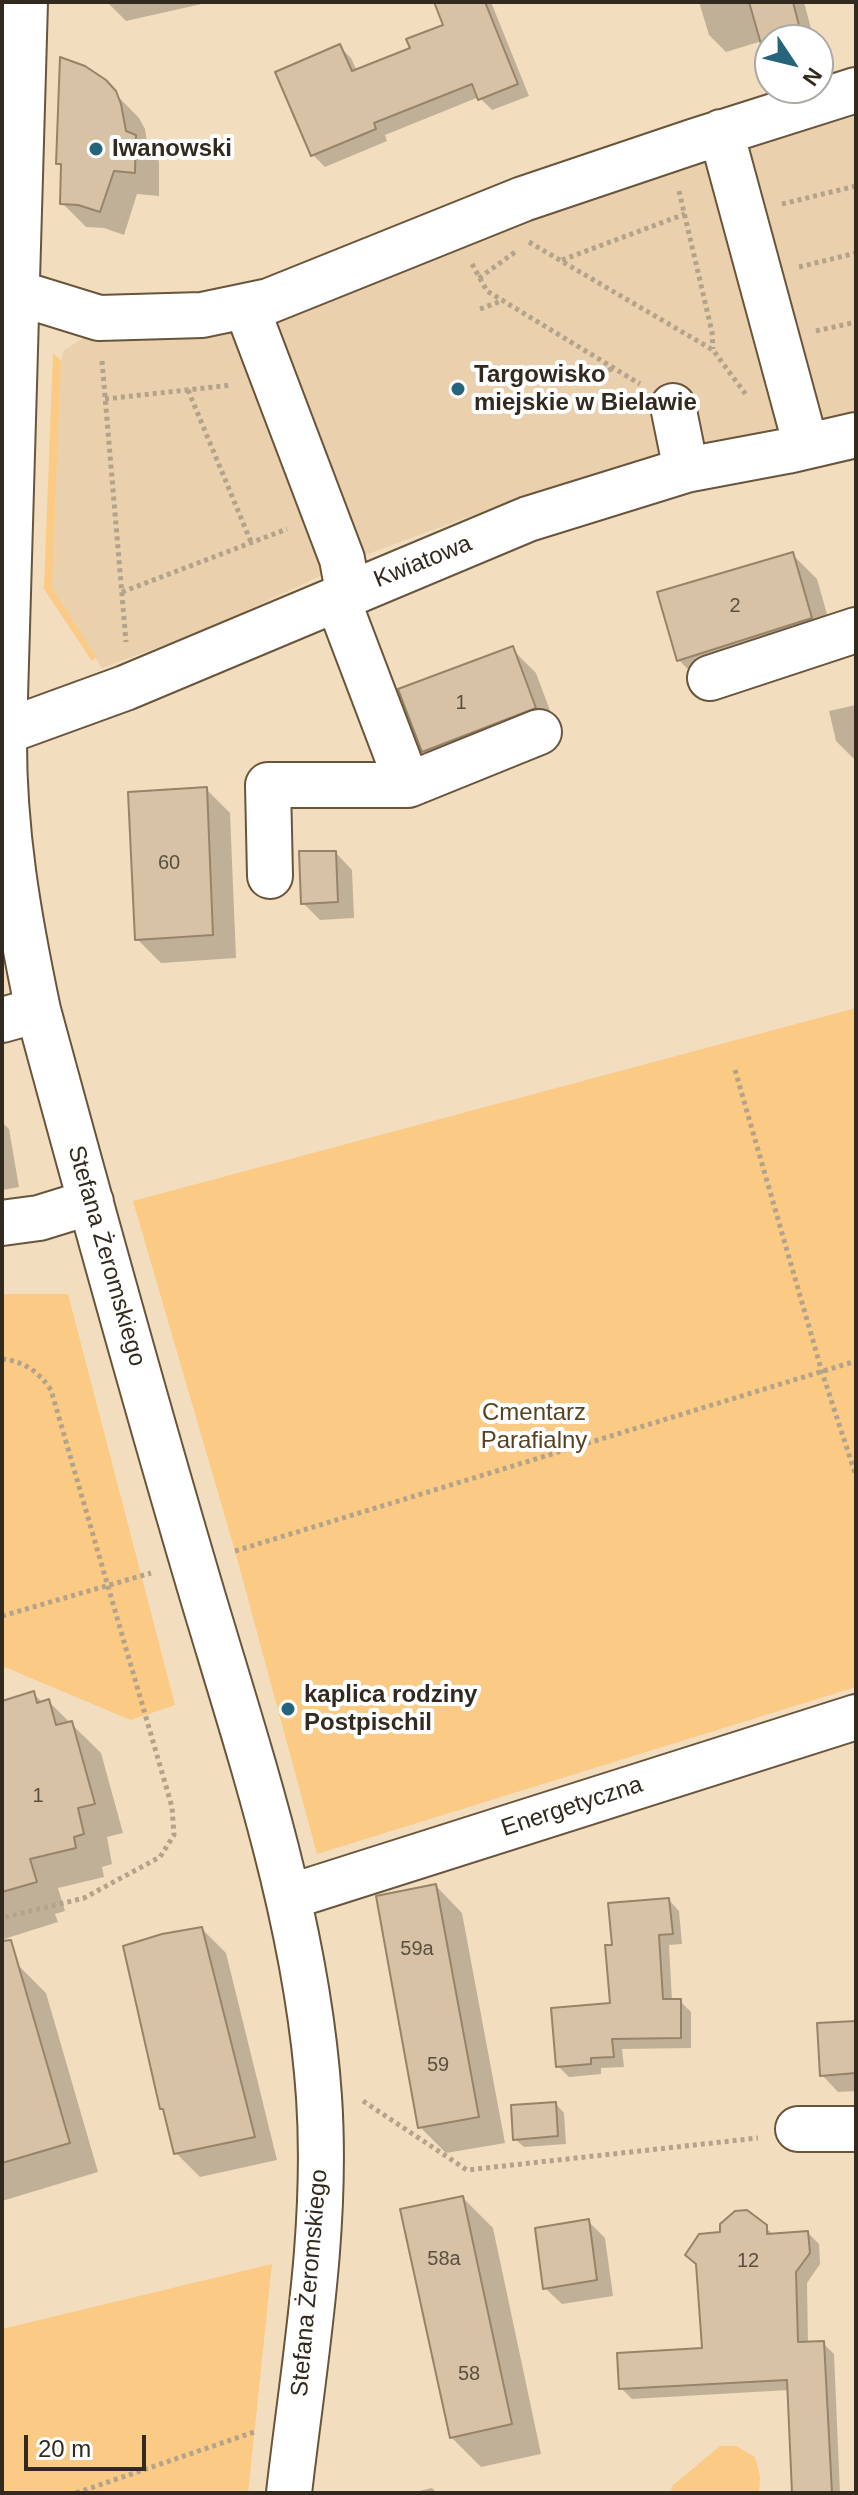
<!DOCTYPE html>
<html>
<head>
<meta charset="utf-8">
<style>
	body { margin:0 }
	#map { position:relative; width:858px; height:2495px; overflow:hidden; background:#f2ddbf; font-family:Helvetica,sans-serif }
	canvas { display:block }
	.frame { position:absolute; inset:0; border:4px solid #322a1f; pointer-events:none }
	.north { position:absolute; left:754px; top:24px; width:80px; height:80px; box-sizing:border-box; background:#fff; border:2px solid #adaaa5; border-radius:50%; rotate:125deg; font-size:22px; font-weight:700; line-height:32px; text-align:center; color:#322a1f }
	.north::after { content:''; display:block; margin:auto; width:28px; height:36px; background:#26647b; clip-path:polygon(50% 0,100% 100%,50% 72%,0 100%) }
	.scale { position:absolute; left:24px; top:2435px; width:122px; height:36px; box-sizing:border-box; border:4px solid #322a1f; border-top:0; padding-left:10px; font-size:24px; line-height:28px; white-space:nowrap; color:#322a1f; -webkit-text-stroke:6px #fff; paint-order:stroke }
</style>
</head>
<body>
<div id="map">
<canvas width="858" height="2495"></canvas>
<div class="frame"></div>
<div class="north">N</div>
<div class="scale">20 m</div>
</div>
<script>
const ctx = document.querySelector('canvas').getContext('2d');
ctx.lineJoin = 'round';
function paint(path, color) {
  ctx.fillStyle = color;
  ctx.fill(path, 'evenodd');
}
function trace(path, color, width, dash) {
  ctx.strokeStyle = color;
  ctx.lineWidth = width;
  ctx.lineCap = dash ? 'butt' : 'round';
  ctx.setLineDash(dash || []);
  ctx.stroke(path);
}
function write(font, color, halo, rows, align = 'center') {
  ctx.font = font + ' Helvetica,sans-serif';
  ctx.lineWidth = 8;
  ctx.setLineDash([]);
  ctx.textBaseline = 'middle';
  ctx.strokeStyle = halo;
  ctx.fillStyle = color;
  for (const [text, x, y, turn = 0] of rows) {
    ctx.save();
    ctx.translate(x, y);
    ctx.rotate((+turn || 0) * Math.PI / 180);
    ctx.textAlign = isNaN(turn) ? turn : align;
    if (halo) ctx.strokeText(text, 0, 0);
    ctx.fillText(text, 0, 0);
    ctx.restore();
  }
}
const built = new Path2D(`
	M856 107V416L691 450 530 494 365 555 207 629 102 668 52 588 61 361 64 350 87 336 480 226Z`);
const green = new Path2D(`
	M53 353 61 361 52 588 96 657 92 661 44 589Z
	M856 1008V1687L317 1854 235 1551 133 1201Z
	M2 1294H68L175 1705 131 1720 2 1666Z
	M272 2264 248 2493H2V2329Z
	M720 2446H736L755 2457 760 2476 759 2493H671L672 2486Z`);
const shadow = new Path2D(`
	M107 2H206V3L126 21Z
	M447 2H491L529 96 492 110 479 97 385 135 387 141 325 167 313 155 339 46 351 58 357 71 413 49 446 26Z
	M699 2H804L814 40H770V51L762 41 726 52 709 35Z
	M95 73 139 118 145 129 148 149 159 161V196L137 194 124 235 104 228 86 227 62 203 63 169 58 163Z
	M793 555 817 579 835 642 702 684 679 660Z
	M512 649 536 673 558 732 448 775 424 751Z
	M856 705V757L853 758 836 741 829 711Z
	M206 789 230 813 236 958 161 963 137 939Z
	M336 853 352 870 354 918 320 920 303 903Z
	M2 1122 9 1129 19 1187 2 1190Z
	M33 1693 43 1703 48 1701 101 1753 123 1833 107 1837 112 1864 102 1867 104 1877 58 1888 65 1911 55 1914 58 1922 4 1939 2 1937V1703Z
	M436 1886 462 1913 505 2143 446 2153 420 2127Z
	M669 1900 679 1911 682 1944 669 1945 672 2001H680L691 2012V2048L622 2049 624 2067 601 2068V2074L569 2077 558 2066 612 2005 614 1947Z
	M202 1929 226 1953 277 2160 200 2177 176 2153 166 2112 162 2108Z
	M16 1963 46 1993 98 2172 2 2201V1967Z
	M856 2023V2091L838 2092 822 2075Z
	M556 2104 564 2113 566 2144 524 2147 515 2139Z
	M463 2198 493 2228 541 2454 481 2467 451 2437Z
	M588 2221 605 2238 613 2296 562 2304 545 2288Z
	M765 2227 774 2235 808 2233 819 2244 820 2264 807 2283 808 2344 823 2343 834 2354 840 2493H794L789 2390 632 2399 621 2388 705 2350Z
	M432 2488 437 2493H411Z`);
const building = new Path2D(`
	M434 2H485L518 84 478 100 472 84 374 123 376 129 311 156 275 72 340 44 352 71 410 48 406 39 443 25Z
	M749 2H793L801 33 770 40 761 44Z
	M60 57 85 66 106 80 116 91 121 104 126 131 136 135 135 173 114 171 100 212 78 205 60 204 61 164H56Z
	M793 552 812 618 677 661 657 592Z
	M513 646 536 708 422 752 398 689Z
	M207 787 213 935 135 940 128 792Z
	M299 851H336L338 902 301 904Z
	M34 1691 37 1703 49 1699 56 1725 72 1721 95 1804 78 1808 84 1834 74 1837 76 1848 30 1859 37 1882 2 1892V1701Z
	M436 1884 479 2117 418 2128 376 1896Z
	M669 1898 673 1934 659 1935 663 1999H681V2038L612 2039 614 2057 591 2058V2064L556 2067 551 2008 610 2003 605 1945H612L608 1903Z
	M202 1927 255 2137 174 2154 163 2109H160L123 1946 162 1934Z
	M11 1940 70 2143 2 2163V1941Z
	M856 2021V2073L820 2076 817 2023Z
	M556 2102 558 2136 513 2140 511 2105Z
	M463 2196 512 2424 450 2438 400 2209Z
	M747 2210 767 2225V2234L808 2231 810 2253 796 2272 798 2342 824 2341 832 2493H792L787 2380 619 2389 617 2353 702 2348 696 2264 685 2255 699 2234 720 2232V2224L735 2211Z
	M589 2219 597 2280 543 2289 535 2228Z`);
const path = new Path2D(`
	M679 191 712 332 713 349
	M782 204 856 186
	M529 242 713 350 747 396
	M562 260 685 214
	M472 264 487 291 640 384
	M799 267 856 253
	M479 278 518 250
	M480 309 504 300
	M816 331 856 322
	M102 361 126 642
	M586 379 614 368
	M188 390 251 542
	M105 399 232 385
	M122 592 287 529
	M735 1070 822 1372 856 1476
	M2 1359C24 1361 39 1372 51 1390L172 1807 174 1835 160 1857 84 1898 2 1918
	M235 1551 856 1361
	M2 1616 151 1573
	M363 2101 467 2170 758 2138
	M76 2493 254 2432`);
const minor = new Path2D(`
	M25 2 4 732C3 829 18 915 38 1010 90 1202 143 1394 199 1584 249 1753 307 1921 319 2097 328 2230 304 2362 289 2493
	M721 132 806 446
	M2 293H18L99 318 202 315 269 301 523 199 695 141 856 90
	M246 306 342 559 347 586 350 593
	M673 406 686 470
	M337 598 408 785 539 732
	M710 678 856 630
	M4 732 125 688 528 519 686 470 787 451 856 435
	M270 876 268 785H408
	M2 1020 38 1010
	M2 1223 39 1218 91 1202
	M289 1897 856 1717
	M798 2129H856`);
const markers = [
	[96,149,8,"#26647b"],
	[458,389,8,"#26647b"],
	[288,1709,8,"#26647b"]
];
const numberNames = [
	["2",735,606],
	["1",461,703],
	["60",169,863],
	["1",38,1796],
	["59a",417,1949],
	["59",438,2065],
	["58a",444,2259],
	["12",748,2261],
	["58",469,2374]
];
const poiNames = [
	["Iwanowski",112,149],
	["Targowisko",474,375],
	["miejskie w Bielawie",474,403],
	["kaplica rodziny",304,1695],
	["Postpischil",304,1723]
];
const streetNames = [
	["Kwiatowa",423,562,-22],
	["Stefana Żeromskiego",106,1256,74],
	["Energetyczna",572,1807,-18],
	["Stefana Żeromskiego",310,2283,-85]
];
const parkNames = [
	["Cmentarz",534,1413],
	["Parafialny",534,1441]
];
paint(built, '#ead0ac');
paint(green, '#fbca84');
paint(shadow, '#0003');
paint(building, '#d7c2a5');
trace(building, '#978368', 2);
trace(minor, '#68553c', 48);
trace(path, '#b4a38b', 5, [4, 4]);
trace(minor, '#fff', 44);
for (const [x, y, r, color] of markers) {
  const dot = new Path2D();
  dot.arc(x, y, r, 0, 2 * Math.PI);
  ctx.fillStyle = color;
  ctx.fill(dot);
  trace(dot, '#fff', 3);
}
write('20px', '#5b5040', null, numberNames);
write('bold 24px', '#322a1f', '#fff', poiNames, 'left');
write('24px', '#322a1f', '#fff', streetNames);
write('24px', '#584220', '#fff', parkNames);
</script>
</body>
</html>
